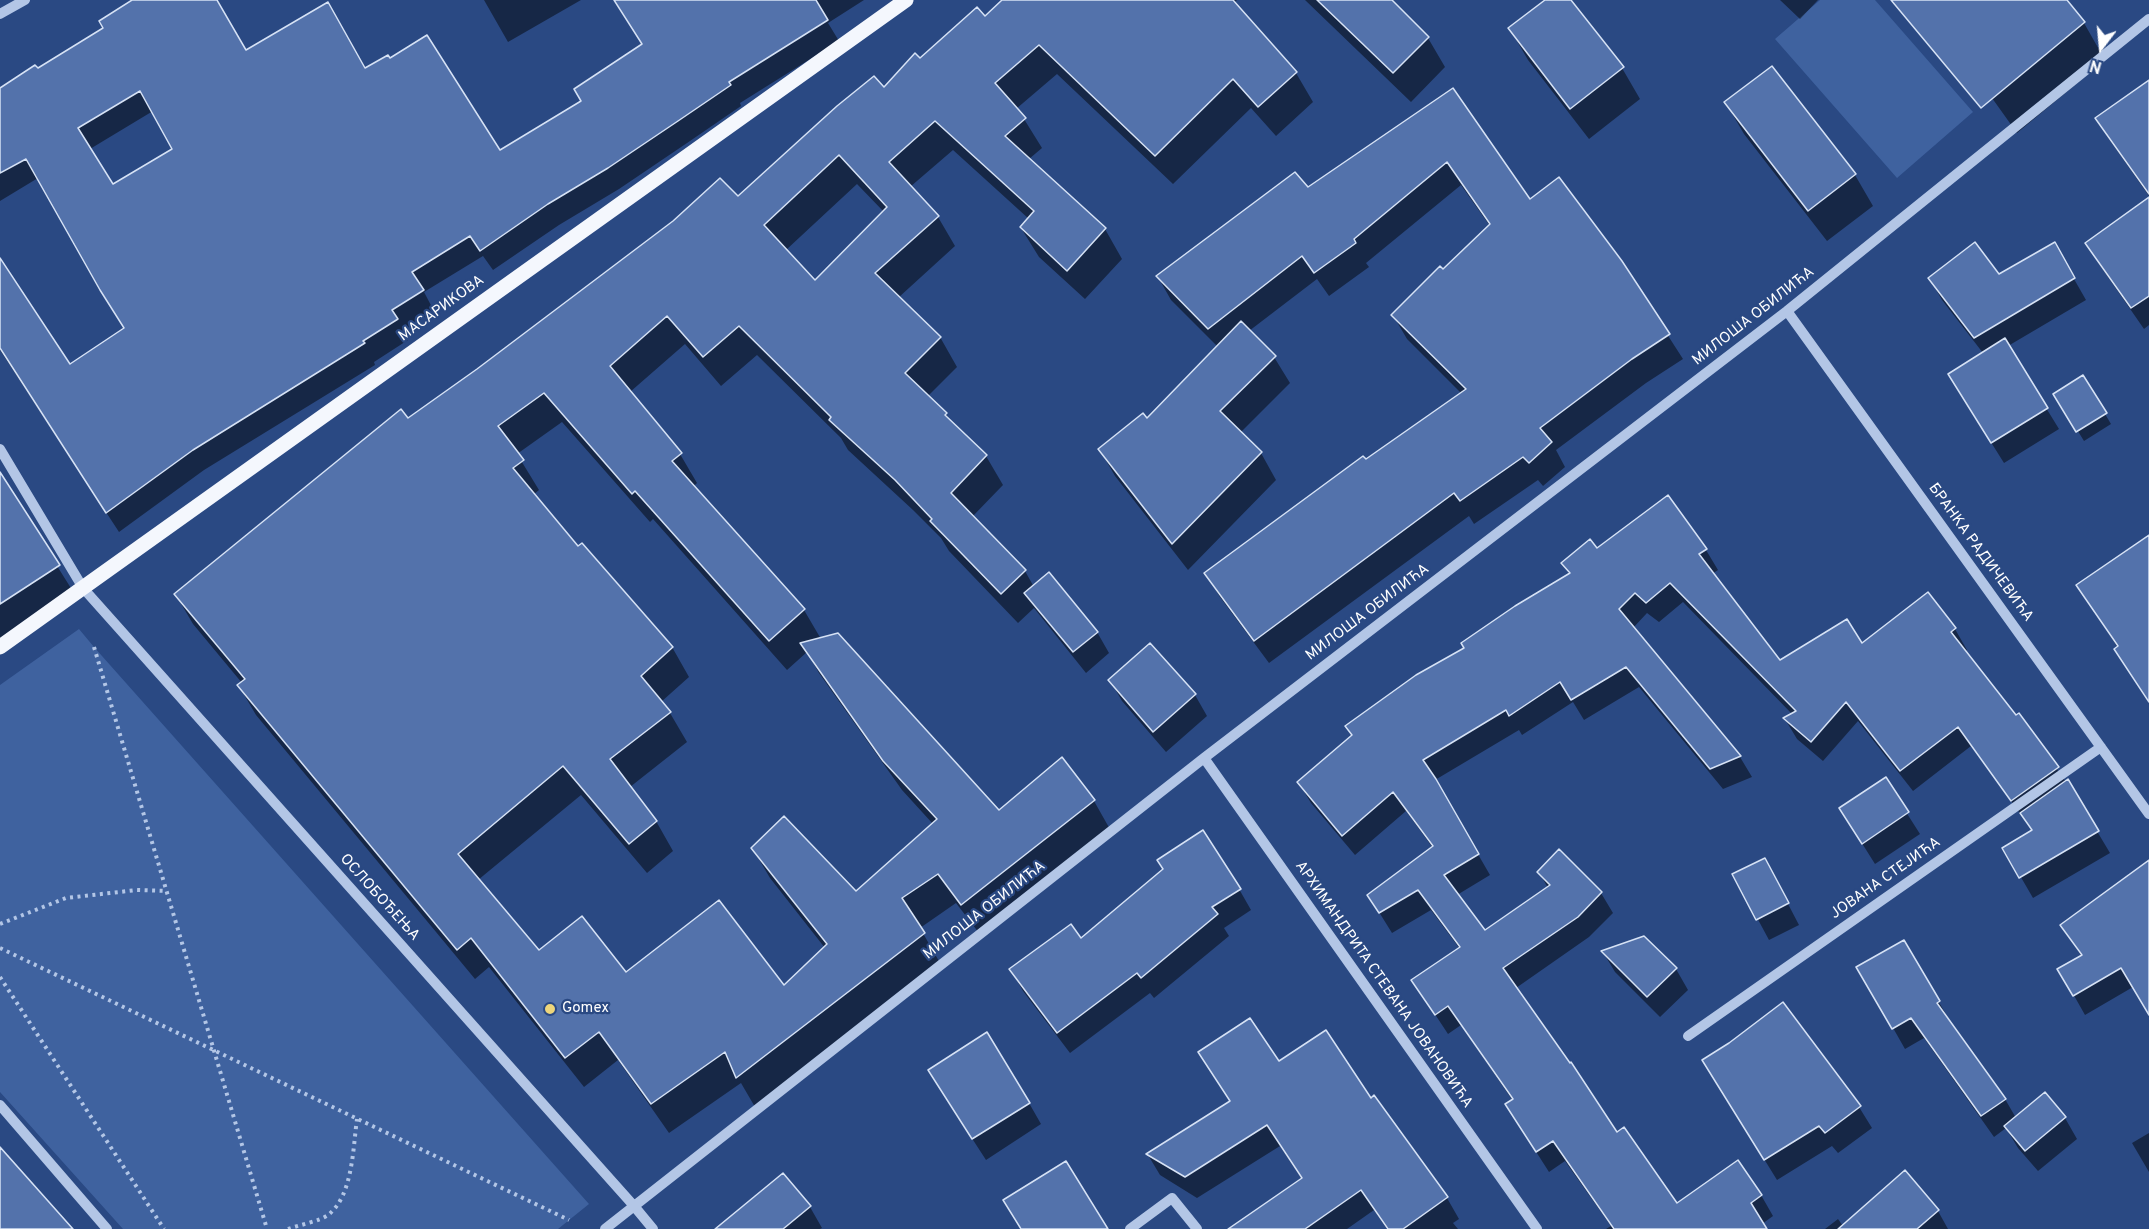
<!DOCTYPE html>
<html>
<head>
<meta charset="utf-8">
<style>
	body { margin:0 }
	#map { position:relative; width:2149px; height:1229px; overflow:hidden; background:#2a4983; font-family:Overpass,sans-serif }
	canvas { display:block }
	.north { position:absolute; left:2071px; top:18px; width:60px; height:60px; -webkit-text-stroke:4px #2a4983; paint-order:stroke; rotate:196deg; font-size:16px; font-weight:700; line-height:24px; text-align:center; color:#fff }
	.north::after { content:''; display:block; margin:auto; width:21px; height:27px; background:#fff; clip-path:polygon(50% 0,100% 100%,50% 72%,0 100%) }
</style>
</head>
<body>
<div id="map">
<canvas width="2149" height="1229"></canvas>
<div class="north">N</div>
</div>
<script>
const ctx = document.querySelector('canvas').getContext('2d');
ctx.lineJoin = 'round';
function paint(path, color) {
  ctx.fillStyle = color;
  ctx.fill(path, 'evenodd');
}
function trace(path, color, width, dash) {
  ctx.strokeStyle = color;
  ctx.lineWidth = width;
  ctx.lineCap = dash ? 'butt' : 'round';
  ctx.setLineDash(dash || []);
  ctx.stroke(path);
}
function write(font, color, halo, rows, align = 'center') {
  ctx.font = font + ' Overpass,sans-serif';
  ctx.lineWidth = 4.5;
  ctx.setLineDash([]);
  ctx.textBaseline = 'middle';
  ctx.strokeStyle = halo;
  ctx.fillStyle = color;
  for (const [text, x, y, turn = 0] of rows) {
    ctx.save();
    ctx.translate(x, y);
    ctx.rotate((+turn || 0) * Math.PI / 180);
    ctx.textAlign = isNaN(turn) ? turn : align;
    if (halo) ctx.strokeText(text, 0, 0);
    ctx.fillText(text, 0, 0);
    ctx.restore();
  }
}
const green = new Path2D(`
	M1820 0H1875L1973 112 1897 178 1775 39Z
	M79 629 94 647 589 1204 558 1229H123L0 1092V685Z`);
const shadow = new Path2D(`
	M134 0H215L246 52 365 70 500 151 583 102 643 46 614 0H864L828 23 839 41 740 103 741 106 690 141 619 189 559 225 493 270 483 256 424 292 434 311 403 331 408 340 374 362 375 365 204 470 119 532 0 350V260L70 366 125 329 38 178 0 201V90L37 70 105 29ZM153 111 174 149 112 186 90 149Z
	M484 0H581L508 42Z
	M1004 0H1237L1234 3 1296 73 1313 102 1276 136 1251 108 1173 184 1057 74 1016 109 1024 119 1042 148 1029 159 1105 229 1122 259 1085 299 1039 257 1021 228 1029 219 953 150 910 187 938 217 955 246 898 298 940 337 957 367 928 396 946 414 951 422 986 456 1003 485 972 517 1025 571 1034 587 1097 632 1109 653 1086 673 1034 608 1018 623 949 551 941 538 913 510 848 450 841 438 757 355 721 386 685 344 630 392 680 454 697 483 693 487 804 610 821 639 999 812 1062 759 1094 801 1111 831 979 933 956 903 920 928 940 963 755 1107 741 1083 669 1133 618 1060 584 1087 489 967 475 979 256 715 239 686 242 683 193 624 176 595 407 420 737 199 920 60 985 18ZM857 184 884 212 815 282 786 250ZM562 422 650 522 653 519 787 670 807 652 819 673 902 790 933 824 856 893 753 849 770 878 825 948 784 987 626 974 539 953 478 880 581 795 647 873 673 851 656 821 630 787 687 742 670 713 661 702 689 677 672 647 578 548 533 495 539 490 517 454Z
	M1305 0H1389L1428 38 1445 67 1411 102Z
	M1547 0H1569L1622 68 1640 99 1589 139 1528 60 1510 29Z
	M1780 0H1818L1800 19Z
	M1922 0H2065L2084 23 2105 60 2017 133Z
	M1772 68 1855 175 1873 206 1827 241 1744 134 1726 103Z
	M1453 90 1529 201 1620 261 1683 359 1646 383 1556 450 1565 467 1543 486 1538 480 1474 524 1469 516 1269 663 1220 597 1206 574 1462 394 1407 339 1393 315 1490 226 1461 185 1366 263 1369 267 1329 296 1317 279 1249 331 1274 357 1290 383 1240 433 1261 453 1276 480 1188 570 1115 476 1100 450 1147 420 1218 347 1171 300 1158 277 1308 189Z
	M2149 98V196L2109 139 2097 118Z
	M2149 234V325L2144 329 2099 264 2087 243Z
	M2054 244 2086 300 2008 346 2059 429 2004 463 1962 396 1983 353 1942 300 1930 279 1999 276Z
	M2083 377 2111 424 2084 441 2055 394Z
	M0 475 74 593 0 641Z
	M2149 537V703L2116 649 2118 648 2078 585Z
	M1597 550H1706L1718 570 1712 574 1780 662 1862 645 1927 594 1955 629 1967 650 1965 652 2015 717 2019 715 2066 782 2067 781 2110 853 2033 898 2004 848 2033 831 1971 746 1913 791 1858 721 1823 761 1797 739 1785 719 1793 715 1683 602 1659 622 1647 613 1633 628 1740 757 1752 777 1723 789 1639 687 1584 720 1573 702 1522 735 1519 730 1435 780 1490 875 1457 895 1485 932 1548 888 1539 872 1601 893 1613 913 1589 937 1516 988 1616 1134 1677 1205 1761 1195 1773 1216 1762 1224 1765 1229H1606L1611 1226 1565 1161 1549 1172 1519 1125 1513 1101 1461 1025 1448 1034 1413 981 1460 949 1431 910 1392 933 1369 896 1433 848 1406 811 1355 855 1311 803 1299 783 1353 737 1347 727 1465 649 1570 575 1563 563Z
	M1110 680 1195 695 1207 716 1166 752 1122 701Z
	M1885 779 1920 834 1875 864 1853 829Z
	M2149 866V1013L2133 987 2085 1015 2059 969 2082 957 2062 925Z
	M1734 875 1776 881 1799 925 1769 940Z
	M1239 889 1251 910 1224 928 1229 936 1154 998 1150 993 1070 1053 1023 991 1011 970Z
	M1904 942 1951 1023 2005 1099 2016 1118 2045 1094 2065 1118 2077 1139 2038 1171 2018 1148 2006 1128 1994 1137 1924 1038 1905 1049 1859 968Z
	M1603 952 1676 969 1688 990 1660 1017 1615 972Z
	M1200 1053 1279 1063 1370 1100 1374 1097 1447 1198 1459 1219 1453 1223 1458 1229H1387L1374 1210 1347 1229H1231L1302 1179 1280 1146 1197 1198 1160 1175 1148 1155 1231 1102Z
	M1716 1081 1859 1107 1872 1128 1838 1153 1832 1146 1777 1180Z
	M942 1092 1029 1103 1041 1124 986 1160Z
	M2149 1133V1172L2132 1143Z
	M810 1207 822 1228 820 1229H738Z
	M1938 1211 1948 1229H1825L1838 1219 1843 1226Z`);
const building = new Path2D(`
	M132 0H217L246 50 328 2 365 68 388 55 390 58 427 35 500 150 581 101 574 89 642 44 614 0H816L828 20 729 82 731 85 678 121 608 168 548 204 480 251 470 236 412 272 424 290 392 310 398 319 363 341 365 343 193 450 106 513 0 348V258L70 364 124 328 100 290 26 159 0 173V88L35 65 38 68 103 28 99 21ZM140 91 172 149 113 184 78 128Z
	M1002 0H1233L1297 72 1258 107 1233 79 1155 156 1039 45 995 83 1026 118 1005 136 1106 228 1067 271 1020 227 1034 211 935 121 889 162 939 216 875 273 941 337 905 373 947 413 945 415 987 455 951 493 1026 570 1001 594 930 521 932 519 895 480 829 420 831 417 739 326 703 357 667 316 610 366 682 453 672 461 805 609 769 641 635 491 632 494 544 393 498 426 524 460 513 468 578 546 582 543 673 647 641 676 671 712 610 759 657 821 629 844 563 766 458 854 539 950 582 916 626 972 719 900 784 985 827 944 751 848 784 816 856 891 937 819 883 761 800 643 838 633 999 810 1062 757 1095 800 961 905 938 874 902 898 925 933 736 1078 725 1052 651 1104 599 1032 565 1058 471 938 457 950 237 685 245 679 174 594 401 409 408 418 477 369 673 221 720 178 738 196 837 106 874 76 884 87 915 53 920 58 977 7 985 16ZM839 155 887 207 815 280 764 225Z
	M1317 0H1392L1429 37 1393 73Z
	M1545 0H1571L1624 67 1570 109 1508 28Z
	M1891 0H2067L2085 22 1981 108Z
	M1772 66 1856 174 1808 211 1724 102Z
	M2149 80V194L2095 118Z
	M1453 88 1530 199 1559 177 1622 261 1670 334 1632 359 1540 428 1552 442 1529 463 1523 457 1460 501 1454 493 1254 641 1204 573 1363 456 1366 459 1466 389 1391 315 1440 266 1443 269 1490 224 1447 162 1354 239 1356 243 1314 273 1302 256 1208 329 1156 276 1295 172 1308 187Z
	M2149 197V296L2131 308 2085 243Z
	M1975 242 1999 274 2055 242 2075 278 1974 338 1928 278Z
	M1241 321 1276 356 1220 411 1262 452 1172 544 1098 449 1143 413 1147 418Z
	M2005 338 2048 408 1991 443 1948 374Z
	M2083 375 2107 413 2076 432 2053 394Z
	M0 472 60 565 0 604Z
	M1668 495 1707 549 1699 554 1780 660 1847 619 1862 643 1928 592 1956 628 1951 632 2016 715 2019 713 2059 767 2011 801 1958 727 1900 771 1846 702 1811 742 1783 718 1796 711 1670 583 1646 603 1635 593 1619 609 1741 756 1710 769 1626 667 1571 700 1560 682 1509 716 1506 710 1423 760 1436 779 1479 854 1444 875 1485 930 1550 885 1537 872 1559 849 1602 892 1578 917 1503 968 1570 1063 1571 1062 1617 1132 1624 1127 1677 1203 1738 1160 1762 1195 1751 1203 1767 1229H1614L1553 1141 1536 1152 1505 1104 1513 1099 1448 1006 1435 1015 1411 980 1460 947 1418 890 1379 913 1367 895 1433 846 1393 792 1342 836 1297 782 1352 735 1345 726 1416 675 1464 648 1461 643 1515 606 1570 573 1561 563 1590 539 1597 548Z
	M2149 535V702L2114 649 2118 646 2076 585Z
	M1049 572 1098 632 1073 652 1024 593Z
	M1150 643 1196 694 1153 732 1108 680Z
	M1886 777 1909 812 1862 844 1839 808Z
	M2068 779 2099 831 2019 878 2002 848 2032 830 2020 813Z
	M1203 830 1241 889 1212 907 1218 914 1141 978 1137 973 1057 1033 1009 969 1071 924 1081 938 1163 869 1157 860Z
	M1765 858 1789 903 1756 920 1732 874Z
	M2149 860V1015L2121 968 2073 996 2057 969 2082 955 2060 925Z
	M1644 936 1677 968 1647 997 1601 951Z
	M1904 940 1940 1001 1937 1003 2006 1099 1981 1116 1911 1018 1892 1029 1856 967Z
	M1783 1002 1861 1106 1825 1133 1819 1126 1764 1160 1702 1060 1729 1043Z
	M1250 1018 1279 1061 1326 1030 1371 1098 1374 1095 1448 1197 1403 1229H1388L1361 1190 1305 1229H1228L1302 1178 1267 1125 1185 1177 1146 1154 1230 1101 1198 1052Z
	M987 1032 1030 1103 972 1139 928 1070Z
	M2045 1092 2066 1117 2025 1151 2004 1126Z
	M0 1147 73 1229H0Z
	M1066 1161 1108 1229H1021L1003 1200Z
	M1905 1170 1939 1210 1917 1229H1838Z
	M783 1173 811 1206 783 1229H715Z`);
const path = new Path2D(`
	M94 647 267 1229
	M0 924 66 898 137 890 167 891
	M0 948 569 1220
	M0 977 164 1229
	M288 1229C299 1225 320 1221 328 1215 353 1196 353 1147 357 1119`);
const minor = new Path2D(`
	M0 14 25 0
	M1787 311 2149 814
	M0 449 83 588 634 1206 653 1229
	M1204 758 1537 1229
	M1688 1036 2101 747
	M0 1105 107 1229
	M605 1229 1204 758 1787 311 2149 19
	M1130 1229 1172 1198 1197 1229`);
const major = new Path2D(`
	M0 647 906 0`);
const markers = [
	[550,1009,6,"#edd57b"]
];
const streetNames = [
	["МАСАРИКОВА",442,309,-36],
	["МИЛОША ОБИЛИЋА",1754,317,-38],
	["БРАНКА РАДИЧЕВИЋА",1980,553,54],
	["МИЛОША ОБИЛИЋА",1368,613,-37],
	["ЈОВАНА СТЕЈИЋА",1886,879,-35],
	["ОСЛОБОЂЕЊА",379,898,48],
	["МИЛОША ОБИЛИЋА",985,911,-38],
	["АРХИМАНДРИТА СТЕВАНА ЈОВАНОВИЋА",1383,985,55]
];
const poiNames = [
	["Gomex",562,1009]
];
paint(green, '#3f629f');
paint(shadow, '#0007');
paint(building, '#5372ab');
trace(building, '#d6e2f5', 1.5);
trace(path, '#b3c6e6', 4, [3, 4.5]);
trace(minor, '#b3c6e6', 10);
trace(major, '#f4f7fd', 15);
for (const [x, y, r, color] of markers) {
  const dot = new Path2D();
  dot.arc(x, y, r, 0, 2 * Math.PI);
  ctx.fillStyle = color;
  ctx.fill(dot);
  trace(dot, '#2a4983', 2);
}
write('15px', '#fff', '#2a4983', streetNames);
write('15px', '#fff', '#2a4983', poiNames, 'left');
</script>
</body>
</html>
